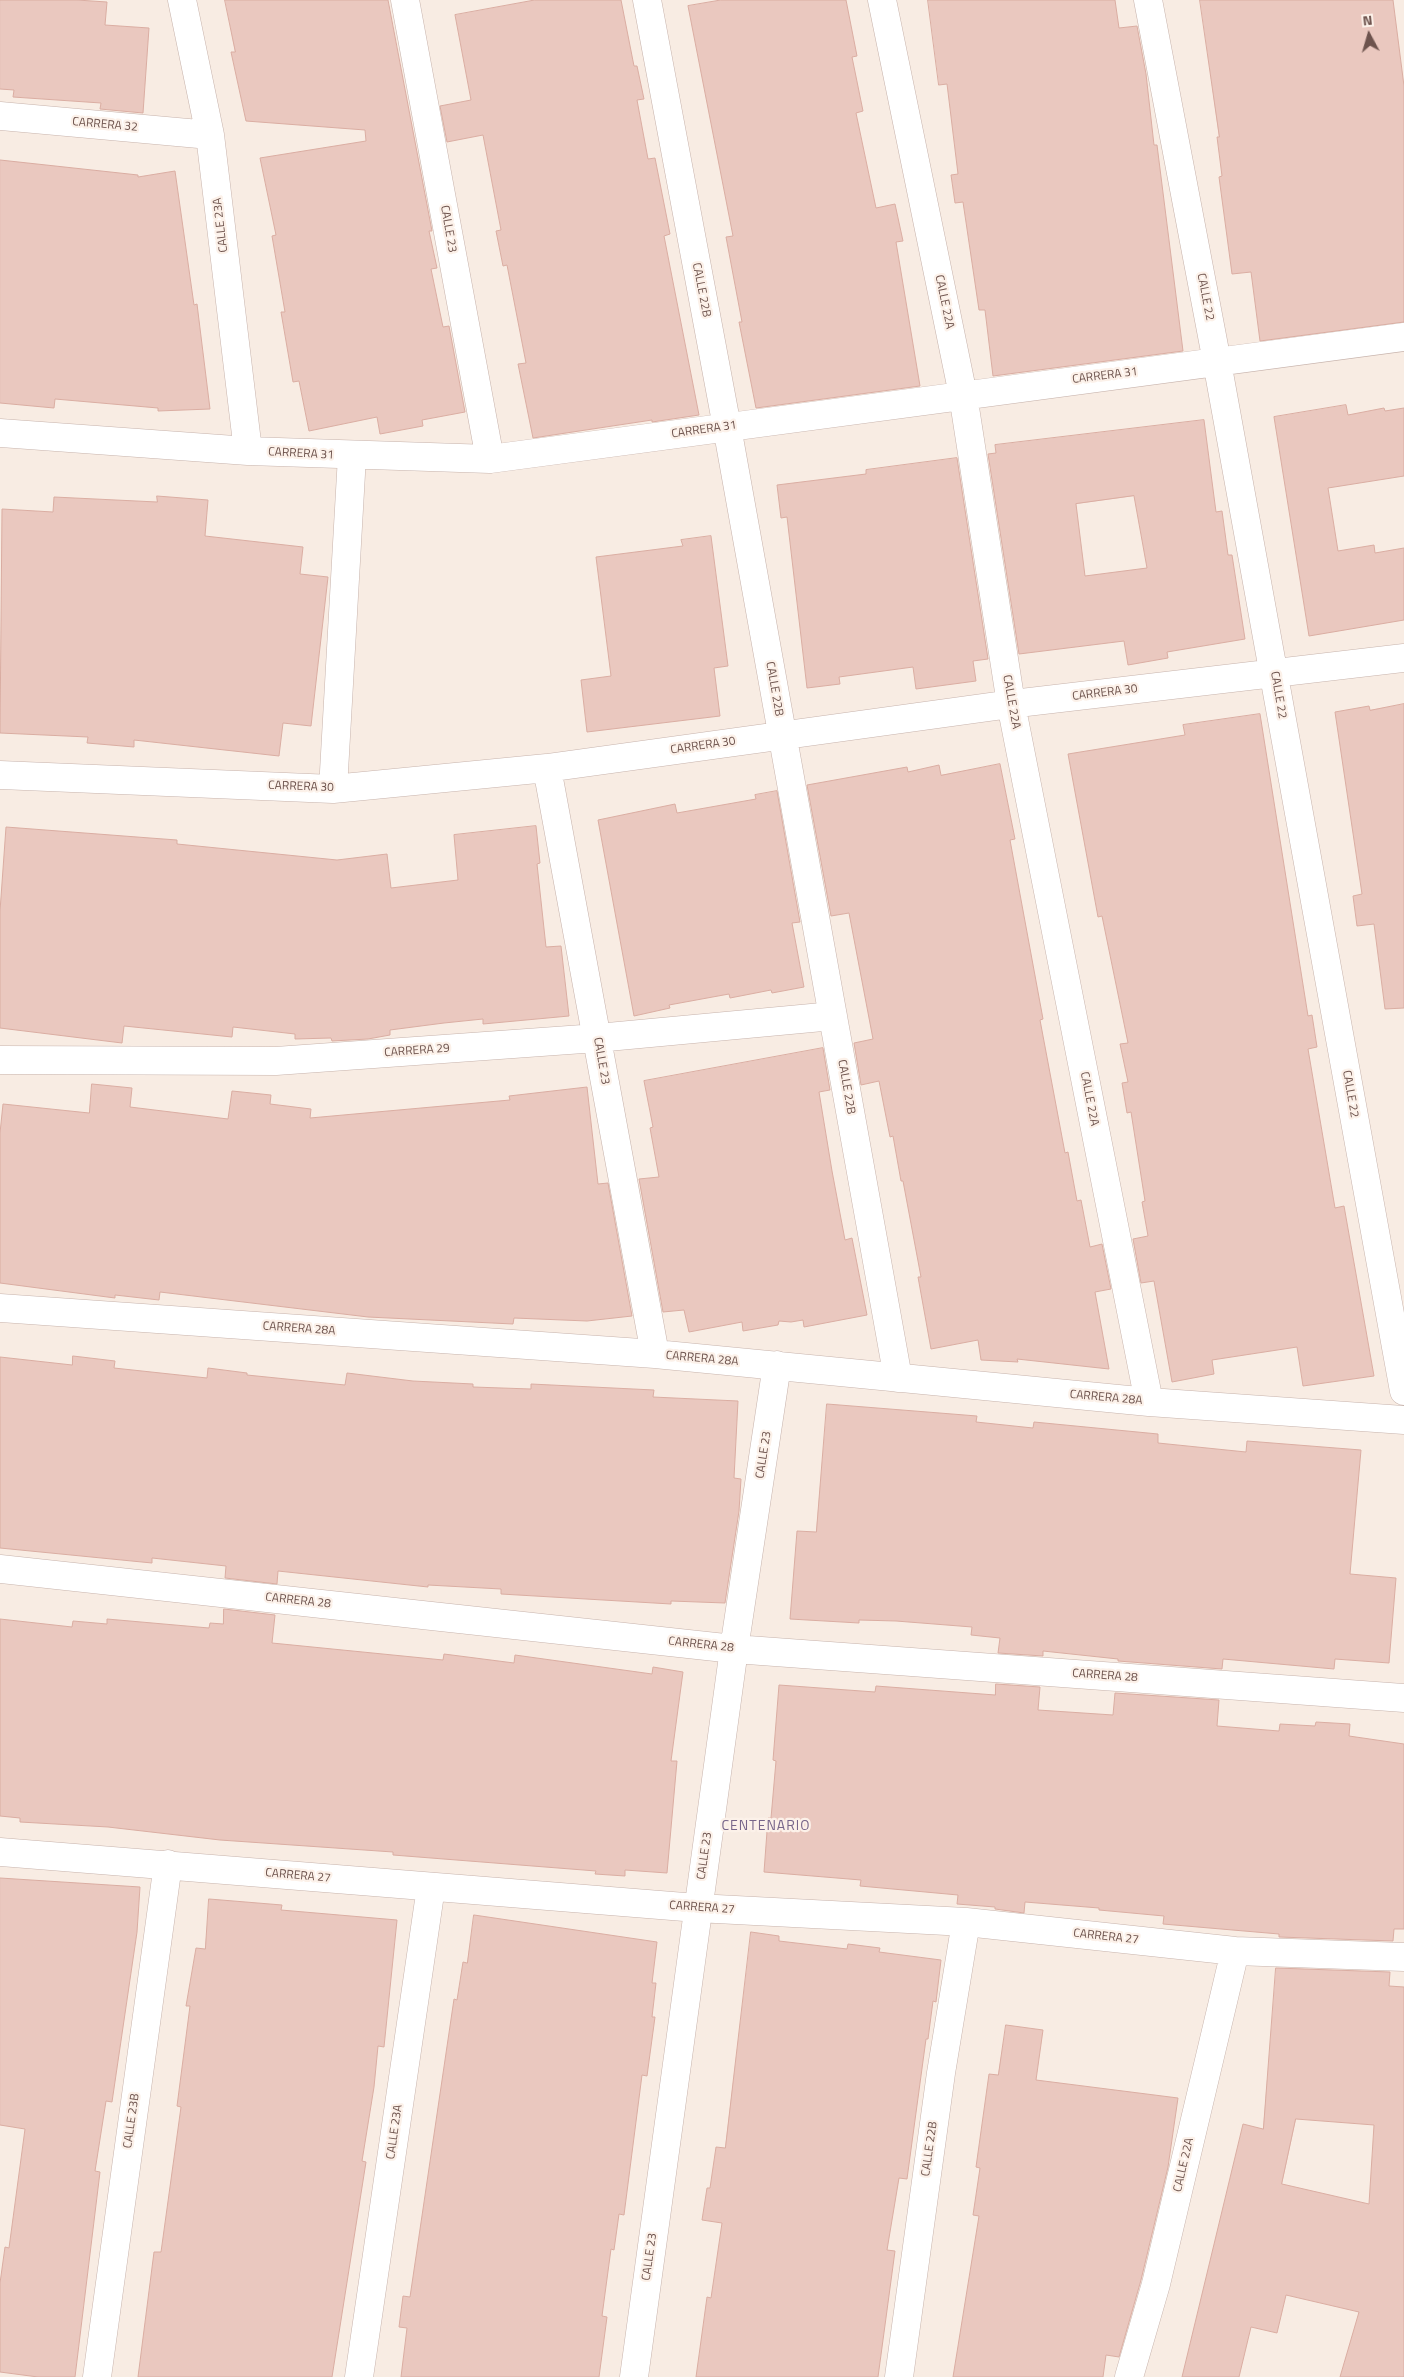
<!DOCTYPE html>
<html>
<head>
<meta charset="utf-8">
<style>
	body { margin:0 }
	#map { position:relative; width:1404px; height:2377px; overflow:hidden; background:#f8ece3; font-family:"Titillium Web",sans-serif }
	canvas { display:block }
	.north { position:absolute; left:1344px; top:10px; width:50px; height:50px; -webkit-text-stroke:4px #fcf1e9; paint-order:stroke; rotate:354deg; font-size:14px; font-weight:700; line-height:20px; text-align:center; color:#6d534d }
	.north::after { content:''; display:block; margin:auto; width:18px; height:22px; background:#6d534d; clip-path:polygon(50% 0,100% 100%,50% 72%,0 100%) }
</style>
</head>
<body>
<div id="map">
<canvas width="1404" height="2377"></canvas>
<div class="north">N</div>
</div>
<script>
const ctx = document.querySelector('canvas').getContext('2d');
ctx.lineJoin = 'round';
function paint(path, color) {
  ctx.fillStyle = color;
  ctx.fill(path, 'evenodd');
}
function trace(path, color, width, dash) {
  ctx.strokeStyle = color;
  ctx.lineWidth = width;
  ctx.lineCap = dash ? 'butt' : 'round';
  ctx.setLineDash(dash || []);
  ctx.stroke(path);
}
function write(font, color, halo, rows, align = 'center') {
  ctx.font = font + ' "Titillium Web",sans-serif';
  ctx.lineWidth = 4.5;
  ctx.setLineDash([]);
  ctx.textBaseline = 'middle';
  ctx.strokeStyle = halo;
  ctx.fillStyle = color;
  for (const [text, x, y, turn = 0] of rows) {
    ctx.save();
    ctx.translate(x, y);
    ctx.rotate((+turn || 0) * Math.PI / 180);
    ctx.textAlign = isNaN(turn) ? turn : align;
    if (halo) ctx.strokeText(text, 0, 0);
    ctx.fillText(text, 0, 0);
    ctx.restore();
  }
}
const building = new Path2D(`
	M0 0H77L107 2 105 25 149 28 143 113 100 109 101 103 13 97 14 90 0 89Z
	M225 0H388L432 231H429L437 268 431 269 443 327 449 326 465 412 422 420 423 426 380 434 377 417 309 431 299 381 293 382 281 312H285L272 236 276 235 260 158 366 141 365 130 246 121 231 52H235Z
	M535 0H621L634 66H637L644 99 637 100 648 159 655 158 670 234 664 236 699 415 652 422V420L533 438 518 364 526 363 507 265 503 266 496 231 501 230 483 135 447 142 440 106 471 100 455 15Z
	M721 0H846L857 56 852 57 863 111 856 113 876 208 895 204 903 241 896 242 920 386 756 408 739 322H742L726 237 733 236 688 6Z
	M928 0H1115L1119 28 1137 26 1146 74 1154 145H1157L1183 351 993 376 985 310H979L963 202 955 203 951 175 958 174 947 84 939 85Z
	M1200 0H1393L1404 86V322L1260 341 1251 272 1232 274 1219 177 1222 176 1217 137H1219Z
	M0 160 138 175V177L175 171 194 305 197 304 210 409 158 411V408L55 399 54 408 0 403Z
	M1346 405 1348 415 1384 408 1385 411 1404 408V476L1328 488 1338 551 1374 545 1375 553 1404 548V620L1309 636 1274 417Z
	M1204 420 1216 512 1222 511 1228 555H1232L1245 639 1167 652 1168 658 1128 665 1124 641 1019 654 988 454 996 453 995 445ZM1134 496 1147 568 1085 576 1076 504Z
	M957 458 988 659 973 661 976 681 916 689 913 667 839 677 840 684 807 688 787 517 781 518 777 485 866 474V470Z
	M157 496 208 500 205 536 303 547 300 574 328 577 311 726 283 723 279 756 134 740V747L87 743 88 737 0 733 2 509 53 512 54 497 157 502Z
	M711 536 728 666 714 668 720 716 587 732 581 680 611 676 596 557 683 546 681 540Z
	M1404 704V1008L1385 1009 1374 924 1357 926 1353 896 1362 894 1335 712 1369 706 1370 710Z
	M1260 714 1308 1016 1312 1015 1317 1047 1308 1049 1335 1208 1344 1206 1374 1376 1303 1386 1297 1347 1212 1360 1214 1374 1172 1382 1154 1281 1141 1283 1133 1239 1148 1236 1142 1202 1145 1201 1131 1112 1127 1113 1122 1083 1128 1082 1120 1044 1128 1043 1102 916 1098 917 1068 754 1185 735 1183 725Z
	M1000 764 1015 839 1010 840 1043 1019 1040 1020 1065 1153 1068 1152 1077 1201 1081 1200 1090 1247 1102 1244 1111 1289 1095 1292 1109 1369 1017 1359 1018 1362 981 1360 978 1340 931 1349 918 1277H921L903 1181H901L893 1136 890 1137 879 1081 861 1085 854 1043 873 1039 849 913 831 916 807 785 907 767 908 772 939 765 941 775Z
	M777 791 800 922 792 923 804 987 772 993 771 990 730 998 729 994 669 1005 670 1008 634 1016 598 820 675 804 677 813 756 799 755 795Z
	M536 826 540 863 537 864 546 947 561 946 569 1016 483 1024V1019L444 1023 390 1030V1035L368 1039 332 1041 331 1038 295 1039V1034L233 1027 232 1037 124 1026 122 1043 0 1028V911L6 827 150 838 177 840V844L337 860 387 854 391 888 458 880 454 835Z
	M823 1048 830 1090 819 1092 832 1171 845 1240 852 1238 867 1315 804 1327 803 1320 791 1322 779 1321 778 1325 743 1331 742 1322 689 1332 684 1310 663 1312 639 1179 659 1177 650 1128 653 1127 644 1081Z
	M92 1084 132 1088 130 1107 228 1119 232 1091 271 1095 270 1104 311 1109 310 1118 510 1100 509 1096 587 1087 598 1184 608 1183 632 1316 587 1321 514 1318 513 1324 368 1317 160 1292 159 1300 115 1295V1298L0 1283V1133L3 1104 89 1113Z
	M73 1356 115 1361 114 1368 207 1378 208 1368 247 1373V1375L345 1385 347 1373 413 1381 473 1384V1387L531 1389V1384L654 1390 653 1397 738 1401 734 1478 741 1479 739 1511 725 1603 671 1601V1604L501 1594V1589L428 1585V1587L278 1571 277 1584 225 1578 226 1566 152 1558V1563L0 1548V1357L72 1365Z
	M827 1404 977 1416 976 1422 1033 1428 1034 1422 1158 1434V1443L1246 1452 1247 1441 1361 1450 1350 1574 1396 1578 1389 1663 1335 1659 1334 1669 1223 1659 1222 1669 1118 1661V1659L1043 1651V1656L998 1653 1000 1638 971 1635 972 1627 896 1621 859 1620V1623L790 1619 797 1531 816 1532Z
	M224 1609 275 1615 272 1643 443 1660 444 1654 514 1663 515 1655 652 1674 653 1667 683 1672 671 1761H677L667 1873 625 1870V1876L595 1874 596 1871 393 1855V1852L220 1840 108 1827 20 1822V1818L0 1816V1619L72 1627 73 1621 107 1624V1619L209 1628 210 1623 223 1624Z
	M996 1684 1040 1687 1038 1710 1113 1715 1115 1693 1219 1700 1217 1726 1279 1731 1280 1724 1315 1726 1316 1722 1350 1724 1349 1736 1404 1744V1929H1394L1393 1941 1279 1937V1934L1163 1924 1164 1916 1099 1910V1908L1025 1902 1024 1913 995 1909V1907L957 1904 958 1895 860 1886 861 1880 764 1872 768 1818H771L776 1761 773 1760 779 1685 875 1692 876 1686 995 1695Z
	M0 1878 140 1887 137 1932 112 2102 106 2101 95 2171 100 2172 75 2377H38L0 2372V2283L5 2247 9 2248 25 2129 0 2125Z
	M209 1899 282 1905 281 1910 397 1920 384 2047 378 2046 374 2087 362 2161 366 2162 332 2377H138L154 2252H161L181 2107 177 2106 190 2006H186L196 1948 205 1949Z
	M474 1915 657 1942 652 1983H656L652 2017H655L647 2076 642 2075 624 2215 619 2214 614 2250 611 2249 602 2316 607 2317 599 2377H401L407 2328 399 2327 403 2296 410 2297 454 1999 457 2000 463 1962 467 1963Z
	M751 1932 779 1936V1941L847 1949 848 1944 880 1948 879 1952 941 1960 936 2002 933 2001 928 2039H926L907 2179 899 2178 887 2250 895 2251 878 2377H696L707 2297 711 2298 722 2223 702 2220 707 2188H710L716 2147 725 2148Z
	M1276 1968 1390 1972 1389 1986 1404 1987V2377H1340L1359 2312 1286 2295 1277 2333 1251 2327 1239 2377H1182L1243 2124 1263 2129ZM1296 2119 1374 2125 1369 2204 1282 2184Z
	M1006 2025 1043 2030 1036 2080 1178 2098 1168 2167 1141 2280 1119 2357 1106 2355 1103 2377H953L979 2216 973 2215 980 2168 976 2167 989 2074 998 2075Z`);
const minor = new Path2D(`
	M182 0 210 135 248 451
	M405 0 490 459
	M647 0 727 427 898 1378
	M882 0 963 395 1011 704 1149 1402
	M1148 0 1217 362 1404 1391
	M0 116 210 135
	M0 433 248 451 490 459 1404 337
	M547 768 655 1354
	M0 775 333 789 547 768 1011 704 1404 658
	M333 789 352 456
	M0 1060 276 1061 597 1038 833 1016
	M0 1308 655 1354 1149 1402 1404 1420
	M0 1569 734 1649 1404 1698
	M0 1852 697 1908 966 1922 1235 1951 1404 1957
	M97 2377 168 1864
	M359 2377 431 1887
	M634 2377 734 1649 777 1365
	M899 2377 941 2073 966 1922
	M1129 2377 1156 2284 1235 1951`);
const streetNames = [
	["CARRERA 32",105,125,5],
	["CALLE 23A",221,225,-97],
	["CALLE 23",448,229,80],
	["CALLE 22B",701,290,79],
	["CALLE 22",1205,297,79],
	["CALLE 22A",944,302,78],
	["CARRERA 31",1105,376,-7],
	["CARRERA 31",704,430,-8],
	["CARRERA 31",301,454,3],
	["CALLE 22B",774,689,80],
	["CARRERA 30",1105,693,-7],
	["CALLE 22",1278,695,80],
	["CALLE 22A",1011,702,80],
	["CARRERA 30",703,746,-8],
	["CARRERA 30",301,787,2],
	["CARRERA 29",417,1051,-4],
	["CALLE 23",601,1061,80],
	["CALLE 22B",846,1087,80],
	["CALLE 22",1350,1094,80],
	["CALLE 22A",1089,1099,79],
	["CARRERA 28A",299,1329,4],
	["CARRERA 28A",702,1359,5],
	["CARRERA 28A",1106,1398,5],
	["CALLE 23",764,1455,-81],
	["CARRERA 28",298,1601,6],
	["CARRERA 28",701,1645,6],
	["CARRERA 28",1105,1676,4],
	["CALLE 23",705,1856,-82],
	["CARRERA 27",298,1876,5],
	["CARRERA 27",702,1908,4],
	["CARRERA 27",1106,1937,6],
	["CALLE 23B",132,2121,-82],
	["CALLE 23A",395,2132,-82],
	["CALLE 22B",930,2149,-82],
	["CALLE 22A",1184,2165,-77],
	["CALLE 23",650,2257,-82]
];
const neighbourhoodNames = [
	["CENTENARIO",766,1827]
];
paint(building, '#eac8bf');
trace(building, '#daada2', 1);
trace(minor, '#c7b3ac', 29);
trace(minor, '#fff', 28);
write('12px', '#6d534d', '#fcf1e9', streetNames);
ctx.letterSpacing = '1px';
write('14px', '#776589', '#fcf1e9', neighbourhoodNames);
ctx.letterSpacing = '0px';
</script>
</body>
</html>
